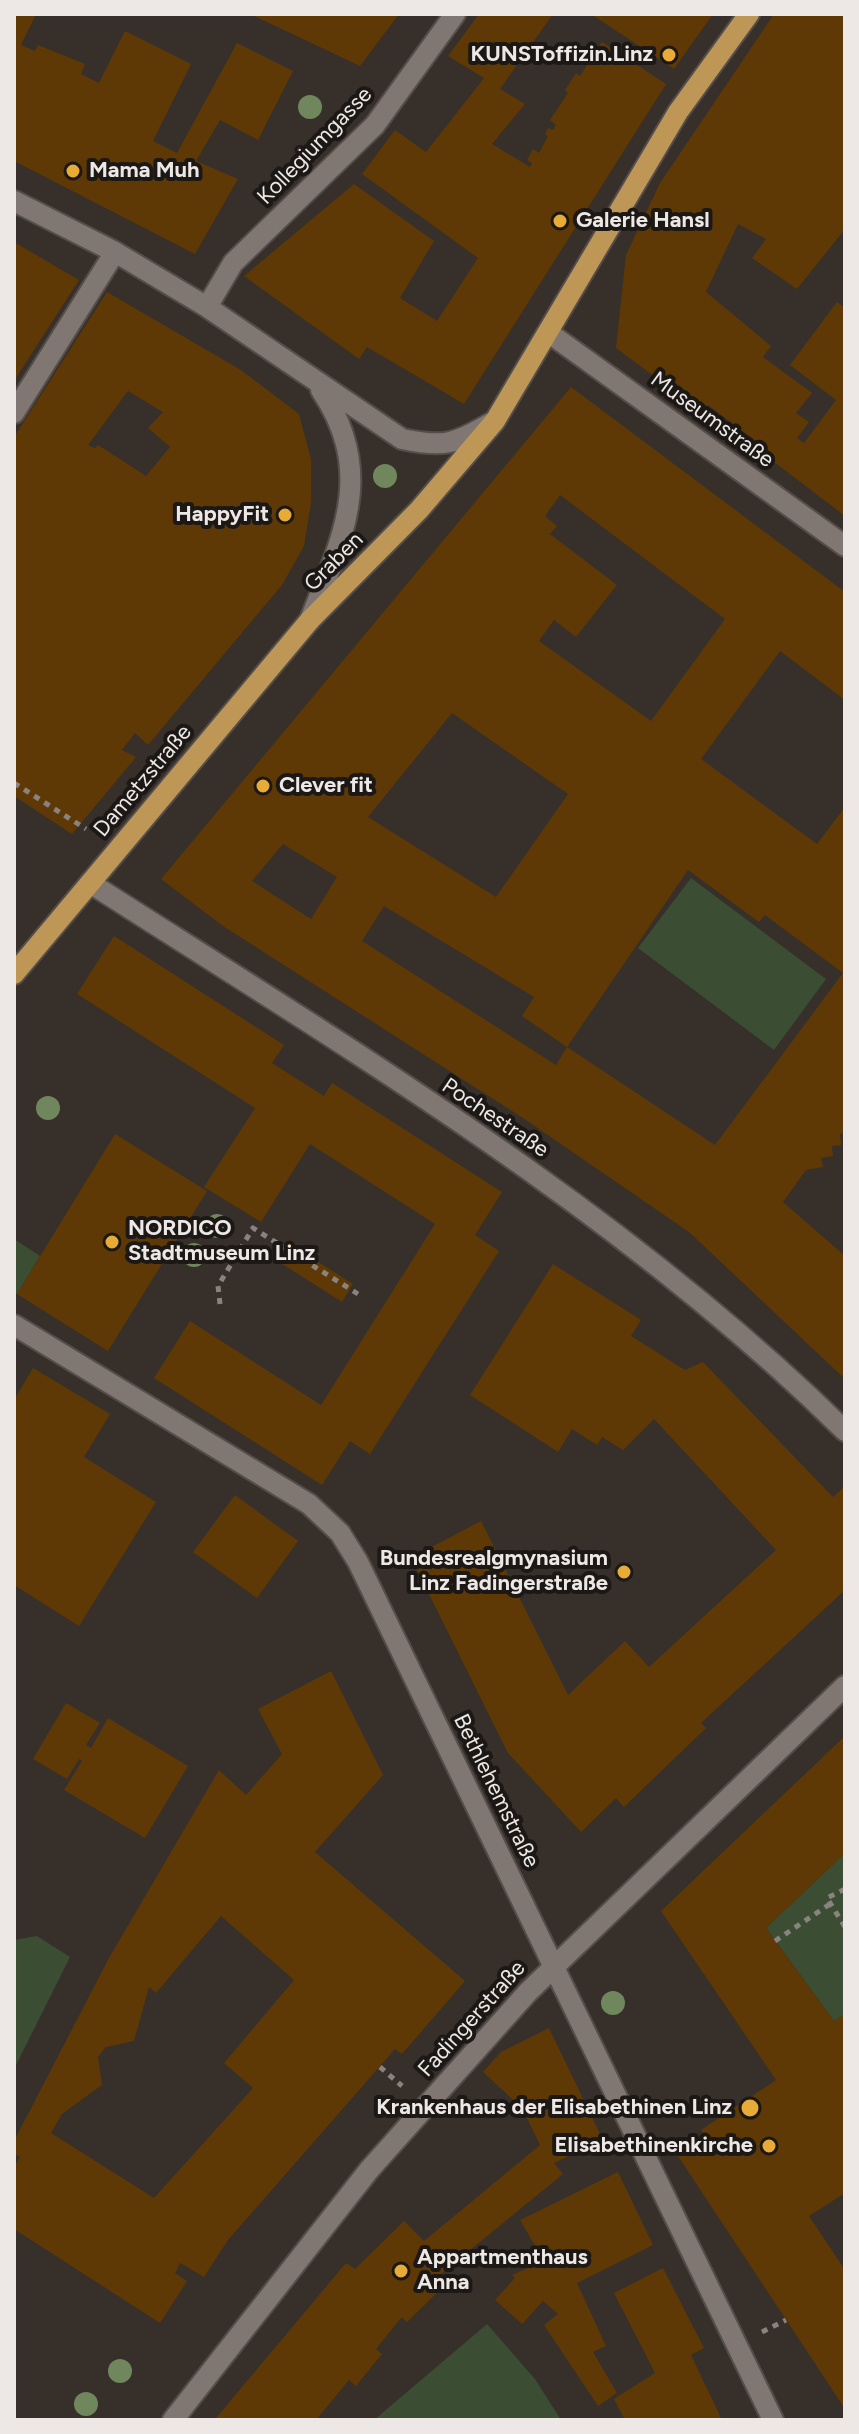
<!DOCTYPE html>
<html>
<head>
<meta charset="utf-8">
<style>
	body { margin:0 }
	#map { position:relative; width:859px; height:2434px; overflow:hidden; background:#372f2a; font-family:Figtree,sans-serif }
	canvas { display:block }
	.frame { position:absolute; inset:0; border:16px solid #ede8e5; pointer-events:none }
</style>
</head>
<body>
<div id="map">
<canvas width="859" height="2434"></canvas>
<div class="frame"></div>
</div>
<script>
const ctx = document.querySelector('canvas').getContext('2d');
ctx.lineJoin = 'round';
function paint(path, color) {
  ctx.fillStyle = color;
  ctx.fill(path, 'evenodd');
}
function trace(path, color, width, dash) {
  ctx.strokeStyle = color;
  ctx.lineWidth = width;
  ctx.lineCap = dash ? 'butt' : 'round';
  ctx.setLineDash(dash || []);
  ctx.stroke(path);
}
function write(font, color, halo, rows, align = 'center') {
  ctx.font = font + ' Figtree,sans-serif';
  ctx.lineWidth = 8;
  ctx.setLineDash([]);
  ctx.textBaseline = 'middle';
  ctx.strokeStyle = halo;
  ctx.fillStyle = color;
  for (const [text, x, y, turn = 0] of rows) {
    ctx.save();
    ctx.translate(x, y);
    ctx.rotate((+turn || 0) * Math.PI / 180);
    ctx.textAlign = isNaN(turn) ? turn : align;
    if (halo) ctx.strokeText(text, 0, 0);
    ctx.fillText(text, 0, 0);
    ctx.restore();
  }
}
const green = new Path2D(`
	M691 878 826 979 774 1050 638 948Z
	M14 1239 40 1256 17 1294 14 1292Z
	M845 1853V2019L834 2021 766 1928Z
	M37 1936 70 1957 14 2069V1940Z
	M487 2324 535 2379 561 2420H374Z`);
const building = new Path2D(`
	M14 14H36L21 45 35 51 38 45 85 64 81 74 99 83 125 31 191 64 153 141 177 153 237 43 293 71 258 140 220 120 196 161 238 179 195 254 14 161Z
	M250 14H399L360 66Z
	M479 14H553L500 89 525 104 492 144 530 167 532 163 527 160 533 149 539 153 548 136 545 134 548 128 553 130 556 125 550 120 568 93 565 90 576 73 580 76 602 42 666 84 464 404 367 347 359 359 244 276 354 184 434 241 400 298 437 321 478 258 362 174 395 130 426 152 484 78 448 56Z
	M591 14H713L674 69Z
	M774 14H845V229L797 289 752 258 766 239 738 224 706 292 771 346 763 357 812 393 796 413 809 422 797 438 804 443 836 400 790 365 837 302 845 308V516L765 455 769 451 708 405 702 412 616 348 626 255 660 183Z
	M14 242 79 280 14 381Z
	M107 292 241 370 299 414 311 459V503L304 546 282 585 148 745 135 733 122 750 136 757 72 834 14 796V437ZM128 391 163 412 148 428 170 447 146 476 98 445 95 448 88 445Z
	M571 387 845 592V700L780 651 701 759 817 844 845 807V1133L840 1134 841 1145 832 1146 833 1156 821 1158 823 1167 806 1170 783 1202 845 1256V1379L689 1232 523 1118 223 926 161 879ZM560 495 725 619 651 721 539 641 554 620 576 637 617 585 550 534 557 526 545 516ZM452 713 568 794 496 897 368 817ZM283 844 337 877 311 919 252 881ZM688 870 759 922 765 915 843 973 715 1145 567 1047 556 1065 362 941 384 906 534 997 522 1016 567 1047Z
	M114 936 284 1045 272 1063 324 1096 332 1083 502 1192 475 1235 499 1251 370 1454 350 1441 322 1485 154 1378 190 1321 321 1405 435 1224 310 1144 261 1222 204 1187 255 1108 77 994Z
	M115 1134 207 1191 108 1351 17 1294Z
	M287 1242 353 1284 342 1302 276 1260Z
	M553 1264 641 1320 631 1336 685 1370 703 1362 833 1497 845 1486V1590L701 1723 706 1728 624 1807 616 1798 581 1832 508 1753 411 1558 481 1521 568 1695 625 1641 649 1667 776 1550 654 1419 623 1450 602 1437 597 1445 572 1429 558 1452 470 1395Z
	M33 1368 110 1414 84 1457 156 1502 79 1626 14 1585V1400Z
	M235 1495 298 1541 257 1598 193 1552Z
	M331 1671 383 1775 315 1852 465 1981 402 2054 395 2049 228 2240 204 2277 180 2263 175 2273 187 2281 160 2323 14 2229V2167L20 2157 14 2154V2141L109 1958 219 1770 246 1795 282 1754 258 1709ZM221 1916 294 1980 224 2063 253 2088 154 2198 51 2133 62 2114 102 2085 98 2057 106 2047 134 2041 149 1987 156 1993Z
	M66 1703 100 1723 86 1745 91 1748 108 1718 188 1766 145 1838 64 1790 82 1761 79 1759 67 1779 33 1759Z
	M845 1736V1853L766 1928 834 2021 843 2015 845 2019V2193L809 2216 845 2270V2409L678 2156 706 2137 701 2130 776 2080 661 1911Z
	M549 2028 603 2140 554 2163 563 2174 442 2273 449 2281 407 2322 402 2317 376 2349 382 2354 356 2386 349 2380 316 2420 216 2418 346 2263 355 2269 404 2221 424 2241 540 2145 522 2108 483 2072 501 2052Z
	M618 2172 653 2245 577 2283 606 2346 593 2352 617 2393 598 2406 544 2325 558 2314 543 2301 522 2324 495 2300 515 2278 512 2275 544 2261 520 2220Z
	M663 2268 704 2348 691 2355 722 2420H625L614 2399 655 2373 614 2293Z`);
const path = new Path2D(`
	M14 783 86 829
	M220 1304 218 1286 253 1228 358 1294
	M845 1889 827 1898 845 1927
	M775 1941 830 1904
	M380 2067 402 2086
	M762 2332 786 2320`);
const minor = new Path2D(`
	M14 201 115 252 207 307 402 439C444 448 455 444 491 423
	M207 307 233 263 375 125 455 14
	M549 333 845 546
	M14 413 115 252
	M310 620C343 536 376 472 321 390
	M90 883C351 1050 623 1212 845 1431
	M14 1325 309 1504 340 1533 358 1562 773 2420
	M173 2420 369 2170 528 1992 845 1686`);
const major = new Path2D(`
	M14 974 310 620 419 510 495 421 678 112 749 14`);
const trees = [
	[310,107],
	[385,476],
	[48,1108],
	[217,1226],
	[194,1255],
	[613,2003],
	[120,2371],
	[86,2404]
];
const markers = [
	[669,55,8,"#e8ab37"],
	[73,171,8,"#e8ab37"],
	[560,221,8,"#e8ab37"],
	[285,515,8,"#e8ab37"],
	[263,786,8,"#e8ab37"],
	[112,1242,8,"#e8ab37"],
	[624,1572,8,"#e8ab37"],
	[750,2108,10,"#e8ab37"],
	[769,2146,8,"#e8ab37"],
	[401,2271,8,"#e8ab37"]
];
const poiNames = [
	["KUNSToffizin.Linz",653,55],
	["Mama Muh",89,171,"left"],
	["Galerie Hansl",576,221,"left"],
	["HappyFit",269,515],
	["Clever fit",279,786,"left"],
	["NORDICO",128,1229,"left"],
	["Stadtmuseum Linz",128,1254,"left"],
	["Bundesrealgmynasium",608,1559],
	["Linz Fadingerstraße",608,1584],
	["Krankenhaus der Elisabethinen Linz",732,2108],
	["Elisabethinenkirche",753,2146],
	["Appartmenthaus",417,2258,"left"],
	["Anna",417,2283,"left"]
];
const streetNames = [
	["Kollegiumgasse",315,146,-46],
	["Museumstraße",712,420,36],
	["Graben",334,562,-45],
	["Dametzstraße",143,781,-50],
	["Pochestraße",495,1118,34],
	["Bethlehemstraße",496,1791,64],
	["Fadingerstraße",472,2019,-48]
];
paint(green, '#3b4d32');
paint(building, '#5e3906');
trace(minor, '#544d4a', 24);
trace(major, '#544d4a', 24);
trace(path, '#89837f', 5, [6, 6]);
trace(minor, '#817772', 20);
trace(major, '#be9757', 20);
ctx.fillStyle = '#70875d';
for (const [x, y] of trees) {
  ctx.beginPath();
  ctx.arc(x, y, 12, 0, 2 * Math.PI);
  ctx.fill();
}
for (const [x, y, r, color] of markers) {
  const dot = new Path2D();
  dot.arc(x, y, r, 0, 2 * Math.PI);
  ctx.fillStyle = color;
  ctx.fill(dot);
  trace(dot, '#1b1816', 3);
}
write('bold 22px', '#ede8e5', '#1b1816', poiNames, 'right');
write('22px', '#ede8e5', '#1b1816', streetNames);
</script>
</body>
</html>
